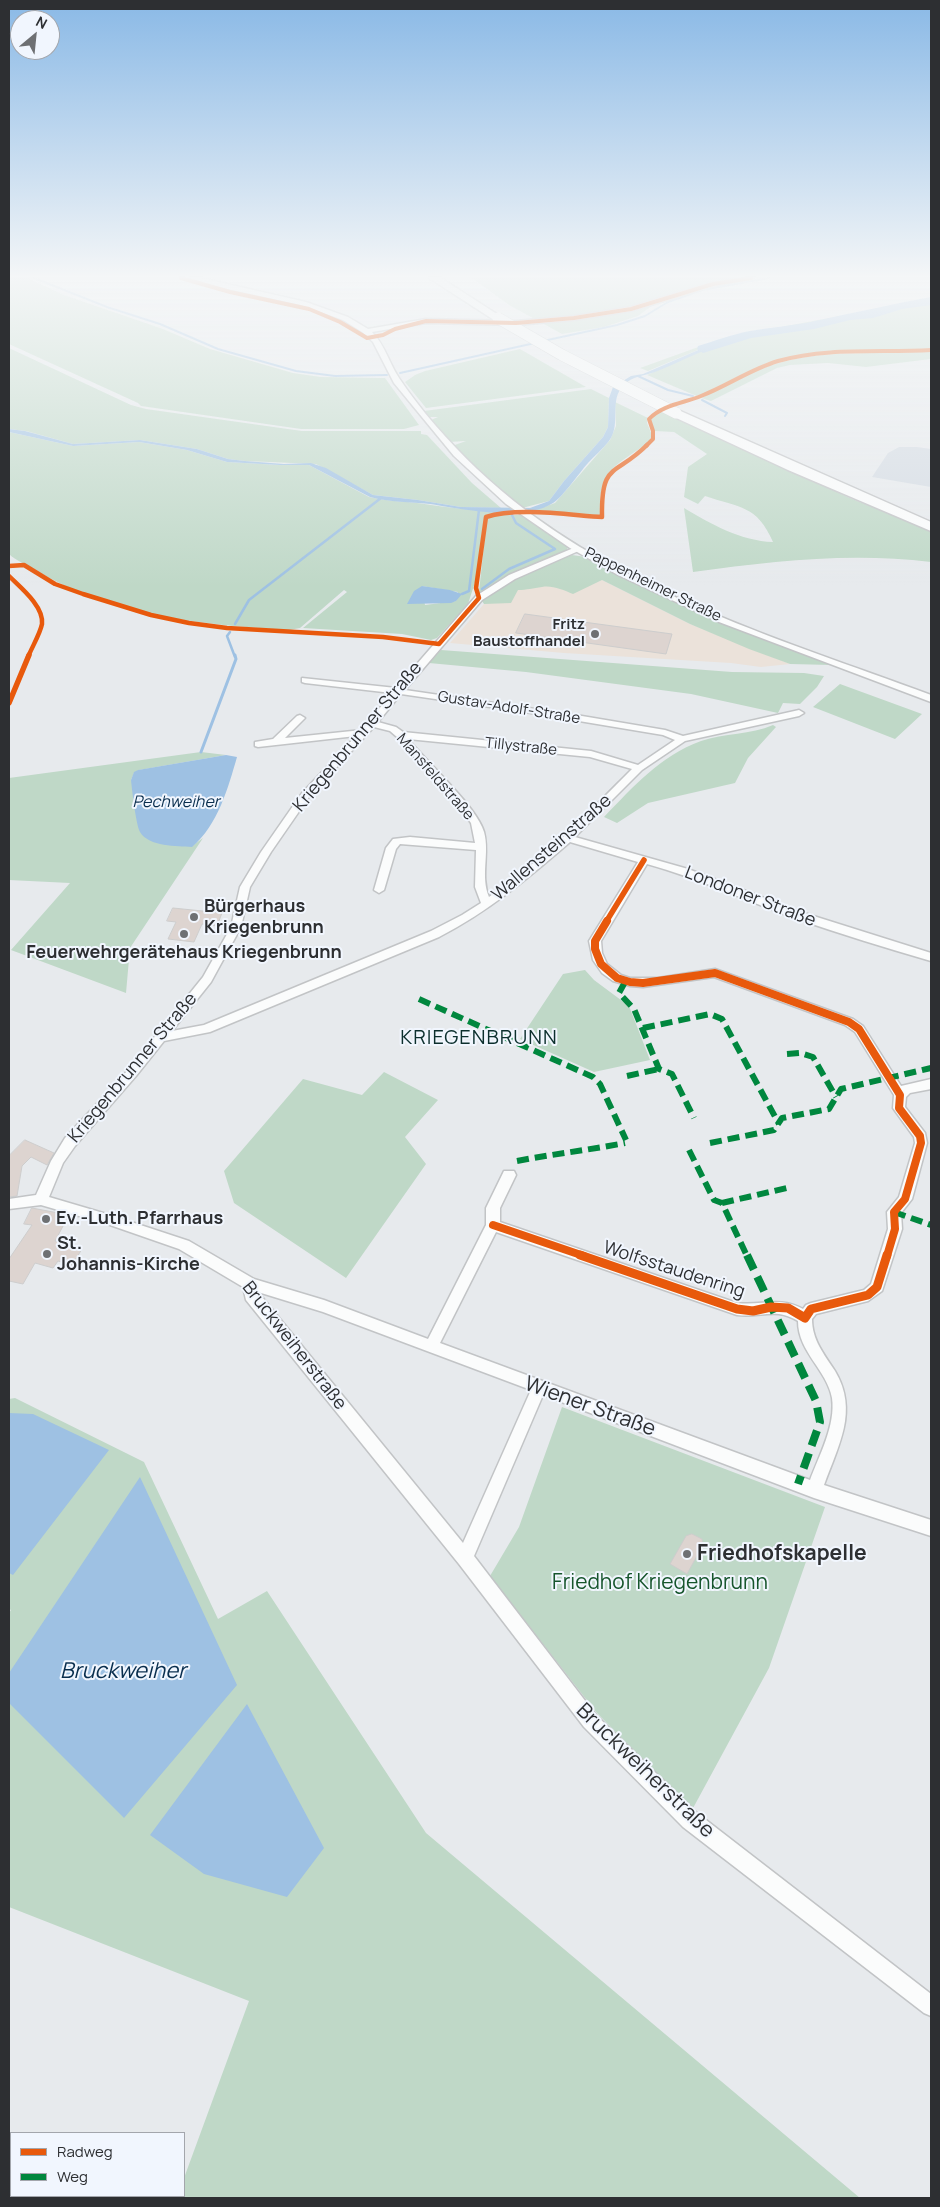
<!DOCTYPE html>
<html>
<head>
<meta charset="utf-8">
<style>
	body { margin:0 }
	#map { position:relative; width:940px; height:2207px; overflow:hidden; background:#e7eaed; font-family:Manrope,sans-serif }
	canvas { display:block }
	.frame { position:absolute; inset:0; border:10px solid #2d2f32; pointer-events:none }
	.legend { position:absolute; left:10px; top:2132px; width:175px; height:65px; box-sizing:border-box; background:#f1f6fe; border:1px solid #a3a6ac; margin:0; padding:6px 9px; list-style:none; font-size:15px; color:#2d2f32 }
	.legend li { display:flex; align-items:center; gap:10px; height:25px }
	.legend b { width:25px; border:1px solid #a3a6ac }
	.north { position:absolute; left:10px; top:10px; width:50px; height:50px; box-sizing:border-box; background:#f1f6fe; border:1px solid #a3a6ac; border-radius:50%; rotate:28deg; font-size:14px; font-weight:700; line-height:20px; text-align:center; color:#2d2f32 }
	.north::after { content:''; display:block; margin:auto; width:18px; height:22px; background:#6e7073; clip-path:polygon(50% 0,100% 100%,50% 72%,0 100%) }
</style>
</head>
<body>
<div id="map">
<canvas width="940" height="2207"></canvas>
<div class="frame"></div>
<ul class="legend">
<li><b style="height:6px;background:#e8590c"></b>Radweg</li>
<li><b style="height:6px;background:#00873e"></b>Weg</li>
</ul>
<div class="north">N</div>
</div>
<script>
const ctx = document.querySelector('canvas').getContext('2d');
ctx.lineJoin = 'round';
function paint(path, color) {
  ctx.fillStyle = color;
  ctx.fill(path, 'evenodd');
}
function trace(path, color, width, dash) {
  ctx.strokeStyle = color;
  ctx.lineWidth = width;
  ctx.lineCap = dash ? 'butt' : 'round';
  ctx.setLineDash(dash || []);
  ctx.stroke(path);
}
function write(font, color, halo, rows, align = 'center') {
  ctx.font = font + ' Manrope,sans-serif';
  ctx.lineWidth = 4;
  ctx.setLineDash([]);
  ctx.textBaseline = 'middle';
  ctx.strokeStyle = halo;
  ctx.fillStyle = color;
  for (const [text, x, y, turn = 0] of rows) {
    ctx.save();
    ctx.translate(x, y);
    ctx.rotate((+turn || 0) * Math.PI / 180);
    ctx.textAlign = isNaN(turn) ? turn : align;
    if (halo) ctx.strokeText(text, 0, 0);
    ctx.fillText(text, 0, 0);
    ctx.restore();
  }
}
const commercial = new Path2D(`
	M529 578 602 580 690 624 790 664 761 667 731 663 564 653 450 643 490 597Z`);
const built = new Path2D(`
	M899 447H917L931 449V487L872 477 888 453Z`);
const green = new Path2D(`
	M9 278H27L64 295 163 329 210 349 293 373 321 377 385 378 419 425 404 429H301L141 406 138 403 9 344Z
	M472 278H742L718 281 660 300 638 316 604 327 562 334 509 305Z
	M931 299V349L827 351 786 358 767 363 699 397 647 375 716 344 738 339 712 344 648 371 640 368 701 346 743 334Z
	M9 348 131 405 146 409 302 431H421V434L427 435 472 483 501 508 461 507 418 500 373 495 316 464 245 461 228 459 197 449 140 440 73 444 26 431 9 429Z
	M520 349 586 387 426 408 405 382 415 375 425 371Z
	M931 351V359L866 367 828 363 790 365 777 368 711 401 701 398C727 386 754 369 782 362 831 349 881 355 931 351Z
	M591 389 609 398 608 427 603 437 564 481 549 501 522 508 484 478 452 446 466 441 448 442 431 420 438 417H428L424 411Z
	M615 402 648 418 647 423 652 435C650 442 645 445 639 449 608 470 599 475 600 515L529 514 526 511 535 510 555 503 610 440 616 426Z
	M661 411 850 498 931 531V562C850 552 773 561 693 572L684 508C711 524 741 541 773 542 757 505 740 508 705 496L698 504 684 497 688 467 707 454 674 432 654 431 651 423V418Z
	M9 432 73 446 139 442 187 450 227 462 280 465H309L369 497C389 502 410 501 431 505 461 509 485 512 515 512L518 514 494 513 485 516 477 576 468 604 437 638 431 640 402 634 303 628 347 592 344 590 300 628 289 630C202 625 111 616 34 569 26 564 16 561 9 554ZM422 586 458 592 456 601 425 605Z
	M490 515H520L566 545 568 550 564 553 508 575 485 591 479 592 487 516Z
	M572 555 586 557 687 607 832 665 790 664 749 649 690 624 602 580 573 594C563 590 552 585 542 587 533 588 527 590 518 590L511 603 484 604 482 601C506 578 541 565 572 555Z
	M441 650 732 672 804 673 824 676 817 687 800 704 783 703 778 713 691 694 526 672 429 663Z
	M840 684 922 714 895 739 813 707Z
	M773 725 776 727 748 758 735 783 648 803 617 823 604 817C633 787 660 756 701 741 724 733 751 735 773 725Z
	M201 752 226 755 139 770 134 773 131 780 192 846 203 838 130 948 126 993 11 950 70 883 9 880V778Z
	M585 970 594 980 629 1006 650 1060 594 1072 520 1039 563 974Z
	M384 1072 438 1100 405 1137 426 1164 346 1278 234 1203 224 1171 303 1079 362 1095Z
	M15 1398 144 1462 218 1619 267 1591 426 1833 860 2198H176L177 2196H184V2178L249 2001 9 1907V1613L11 1610 9 1609V1399Z
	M562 1407 825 1507 769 1668 692 1810 596 1712 490 1576 519 1527Z`);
const water = new Path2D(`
	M736 337 739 339C709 346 683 361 655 372 644 376 632 376 624 385 608 400 622 424 609 441 603 449 594 456 588 463 579 473 563 497 553 503 524 522 462 509 430 504 410 502 389 502 370 497L309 465H280L227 462 187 450 139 442 73 446 9 432V429L25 431 73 444 140 440 197 449 228 459 245 461 284 464 311 463 326 468 373 495 418 500 461 507 530 508 549 501 564 481 603 437 608 427 609 398 613 387 631 376 643 374 712 344Z
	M422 586 450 590 462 594 456 601 451 603 407 604 414 591Z
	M226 755 237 757C228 788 218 825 192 847 177 846 149 847 140 832 136 825 132 790 131 780L134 772 138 770Z
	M9 1413 33 1414 109 1450 13 1575 9 1573Z
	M140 1477 237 1685 124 1818 9 1703V1673Z
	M247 1704 324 1848 287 1897 204 1874 150 1835Z`);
const streamFar2 = new Path2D(`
	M34 278 107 307 160 324 218 349 296 371 335 376 387 375
	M543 341 617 325 645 316 668 302 702 290 769 278
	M400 373 535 343
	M638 376 668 390 693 396
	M702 400 727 413 725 416`);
const streamFar1 = new Path2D(`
	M482 589 509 569 555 549 516 523 512 515
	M462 594 469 591 479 510
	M235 624 249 600 381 498
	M230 632 227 636 235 657`);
const stream = new Path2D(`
	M201 752 236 659 235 655`);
const river = new Path2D(`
	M931 297V305L902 309 873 318 850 320 814 329 751 338 703 353 697 349 698 346C715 341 733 334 750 331 771 327 793 326 815 321 853 313 892 304 931 297Z`);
const building = new Path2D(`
	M525 614 598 624 672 634 666 654 516 633Z
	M173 908 222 913 217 926 202 924 194 942 168 939 176 922 167 921Z
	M25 1140 54 1153 47 1165 31 1157 22 1166 17 1196 9 1197V1156Z
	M32 1208 69 1215 55 1241 82 1249 72 1265 58 1261 53 1268 35 1263 23 1284 9 1281V1259L32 1225 24 1224Z
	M692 1534 702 1539 703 1545 687 1574 670 1564 686 1536Z`);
const minor = new Path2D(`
	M576 547 583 549 515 579 482 600 405 690 576 715 665 730 683 736 799 710 804 713 799 716 685 741 642 770 575 837 688 869 804 913 931 953V961C886 948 841 934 797 919 746 901 699 878 647 864L601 941 602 953 607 964 621 975 630 978H658L715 969 853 1019 863 1026 901 1086 931 1079V1089L910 1093 906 1097 905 1107 925 1133 927 1143 912 1199 901 1213 902 1229 882 1291 868 1301 816 1314 812 1319C812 1340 824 1354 835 1371 859 1411 838 1446 824 1485L931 1520V1536L814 1498 543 1395 474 1556 596 1715 697 1813 931 1994V2016L924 2013 683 1827 584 1727 459 1564 246 1300 243 1287 179 1249 110 1225 41 1205 9 1209V1199L36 1195 51 1161 65 1138 128 1070 203 977 231 927 240 887 261 852 302 793 356 736 258 747 255 746V742L273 739 297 716 300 715 305 718 285 738 362 730 392 693 305 683 302 682V678L396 688 476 596 509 575ZM401 694 531 713 663 735 675 740 638 765 591 751 403 732 396 727 378 722ZM374 727 390 731 397 737 462 811 471 823 475 843 410 837 393 839 386 848 374 890 379 893 384 890 396 849 400 844 476 850 475 887 481 903 462 915 431 931 204 1025 172 1031 211 982 241 927 250 887 271 852 309 797ZM408 739 590 757 632 769C587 814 542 861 489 897 480 876 490 853 484 832 477 807 426 761 408 739ZM570 842 638 862 589 941 593 960 602 973 613 981 630 986 643 987 714 977 845 1025 855 1032 894 1095 893 1108 914 1137 915 1143 899 1197 887 1212 888 1229 871 1284 864 1290 811 1303 806 1305 803 1309C779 1296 762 1306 737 1303L500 1222V1208L516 1175 514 1171H504L486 1208V1225L428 1339 324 1300 254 1279 189 1241 110 1215 49 1197 63 1163 75 1146 136 1076 164 1041 210 1032 439 937C489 911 527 879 570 842ZM496 1232 737 1315C762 1318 775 1307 798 1321 798 1352 827 1370 832 1398 836 1425 819 1456 810 1480L440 1343ZM258 1292 323 1312 531 1390 463 1543Z`);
const tertiary = new Path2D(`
	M190 278H201L306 302 348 317 368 329 426 319 516 321 574 316 630 307 713 282 754 278 714 286 631 311 574 320 516 325 426 323 372 332C385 345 389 363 399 378 421 411 449 442 477 469 601 587 775 637 931 695V702L719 622 618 575 570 548 506 504 454 456 394 383 373 342 362 332 343 320 301 305 214 286Z`);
const motorway = new Path2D(`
	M429 278H441L503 318 498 321 494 320Z
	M676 409 931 522V531L788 470 672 416 670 413Z`);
const motorwayBridge = new Path2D(`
	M498 318 562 355 676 413`);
const quietFar1 = new Path2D(`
	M625 982 619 993 634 1009 659 1069 672 1074 694 1118
	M419 999 593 1077 600 1084 626 1140
	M643 1028 710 1014 722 1019 779 1124
	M787 1054 800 1053 813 1057 836 1097
	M627 1076 659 1069
	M710 1143 774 1130 782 1118 829 1109 841 1089 931 1068
	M689 1150 714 1200 722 1203 747 1256
	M517 1161C553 1154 589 1150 625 1143
	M722 1203 791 1187
	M894 1212 931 1225`);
const quiet = new Path2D(`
	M747 1255 816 1401 820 1422 798 1484`);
const cyclewayFar4 = new Path2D(`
	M181 278 230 292 309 309 340 322 367 338 383 335 395 329 426 321 516 323 574 318 631 309 713 284 751 278
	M646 446 653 439V431L649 419C662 405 684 403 701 396 727 386 751 369 778 361 828 347 880 353 931 350`);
const cyclewayFar3 = new Path2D(`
	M9 566 24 565 55 584 83 594 151 615 189 623 227 628 383 637 439 644 479 598 476 588 486 517C517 507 569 515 602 517 601 461 615 477 647 445
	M9 576C20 587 44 606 42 624 40 634 32 647 28 657`);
const cyclewayFar2 = new Path2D(`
	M9 703 29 655
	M606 922 644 860`);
const cyclewayFar1 = new Path2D(`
	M607 921 595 941V949L601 964 617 978 630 982 643 983 715 973 849 1022 859 1029 900 1095 899 1108 920 1136 921 1143 905 1199 894 1212 895 1229 887 1256
	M493 1225 584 1256`);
const cycleway = new Path2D(`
	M580 1255 737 1309 753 1311 771 1307 788 1308 805 1318 811 1309 868 1295 877 1287 887 1255`);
const markers = [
	[595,634,5,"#6e7073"],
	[194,917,5,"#6e7073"],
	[184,934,5,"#6e7073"],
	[46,1219,5,"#6e7073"],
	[47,1254,5,"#6e7073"],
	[687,1554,5,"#6e7073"]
];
const farStreetnames = [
	["Pappenheimer Straße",653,585,26],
	["Gustav-Adolf-Straße",509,708,9],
	["Tillystraße",521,747,6],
	["Mansfeldstraße",435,777,49]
];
const farPoinames = [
	["Fritz",585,625],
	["Baustoffhandel",585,642]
];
const farWaternames = [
	["Pechweiher",176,803]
];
const streetNames = [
	["Kriegenbrunner Straße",358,737,-50],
	["Wallensteinstraße",552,848,-41],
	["Londoner Straße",750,897,21],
	["Kriegenbrunner Straße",133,1068,-50],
	["Wolfsstaudenring",674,1270,18],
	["Bruckweiherstraße",294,1346,52]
];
const poiNames = [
	["Bürgerhaus",204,907],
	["Kriegenbrunn",204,928],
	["Feuerwehrgerätehaus Kriegenbrunn",184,953,"center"],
	["Ev.-Luth. Pfarrhaus",56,1219],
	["St.",57,1244],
	["Johannis-Kirche",57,1265]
];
const quarterNames = [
	["KRIEGENBRUNN",479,1038]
];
const nearStreetnames = [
	["Wiener Straße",590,1407,20],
	["Bruckweiherstraße",645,1771,44]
];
const nearPoinames = [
	["Friedhofskapelle",697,1554]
];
const nearParknames = [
	["Friedhof Kriegenbrunn",660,1583]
];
const nearWaternames = [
	["Bruckweiher",123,1672]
];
paint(commercial, '#ebe2da');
paint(built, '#d4dbe3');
paint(green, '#bfd8c7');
paint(water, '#9ec1e3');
trace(streamFar2, '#9ec1e3', 2);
trace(streamFar1, '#9ec1e3', 2.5);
trace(stream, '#9ec1e3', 3);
paint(river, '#9ec1e3');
paint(building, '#ddd4d0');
trace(building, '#cdcdcd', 1);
trace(minor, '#c2c4c6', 3);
trace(tertiary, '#c2c4c6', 3);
trace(motorway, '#c2c4c6', 3);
paint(minor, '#fbfcfc');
paint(tertiary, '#fbfcfc');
paint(motorway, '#fbfcfc');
trace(motorwayBridge, '#c2c4c6', 12, []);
trace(motorwayBridge, '#fbfcfc', 11);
trace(quietFar1, '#00873e', 6, [12, 6]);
trace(quiet, '#00873e', 8, [16, 8]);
trace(cyclewayFar4, '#e8590c', 4);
trace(cyclewayFar3, '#e8590c', 4.5);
trace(cyclewayFar2, '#e8590c', 5.5);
trace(cyclewayFar1, '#e8590c', 8);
trace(cycleway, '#e8590c', 9);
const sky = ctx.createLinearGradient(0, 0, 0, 587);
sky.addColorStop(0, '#8ab9e6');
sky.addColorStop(0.47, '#f4f6f7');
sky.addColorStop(1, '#f4f6f700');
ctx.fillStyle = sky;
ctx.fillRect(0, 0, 940, 587);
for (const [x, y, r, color] of markers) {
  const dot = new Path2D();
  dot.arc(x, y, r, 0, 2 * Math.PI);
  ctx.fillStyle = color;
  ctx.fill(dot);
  trace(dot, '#f1f6fe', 2);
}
write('15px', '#2d2f32', '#f1f6fe', farStreetnames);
write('bold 15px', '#2d2f32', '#f1f6fe', farPoinames, 'right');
write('italic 16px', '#092e4e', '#f1f6fe', farWaternames);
write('18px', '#2d2f32', '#f1f6fe', streetNames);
write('bold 18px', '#2d2f32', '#f1f6fe', poiNames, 'left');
ctx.letterSpacing = '1px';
write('20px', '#0c2f2d', '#f1f6fe', quarterNames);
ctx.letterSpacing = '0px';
write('21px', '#2d2f32', '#f1f6fe', nearStreetnames);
write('bold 21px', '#2d2f32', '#f1f6fe', nearPoinames, 'left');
write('21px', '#16552c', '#f1f6fe', nearParknames);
write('italic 22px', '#092e4e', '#f1f6fe', nearWaternames);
</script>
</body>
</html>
